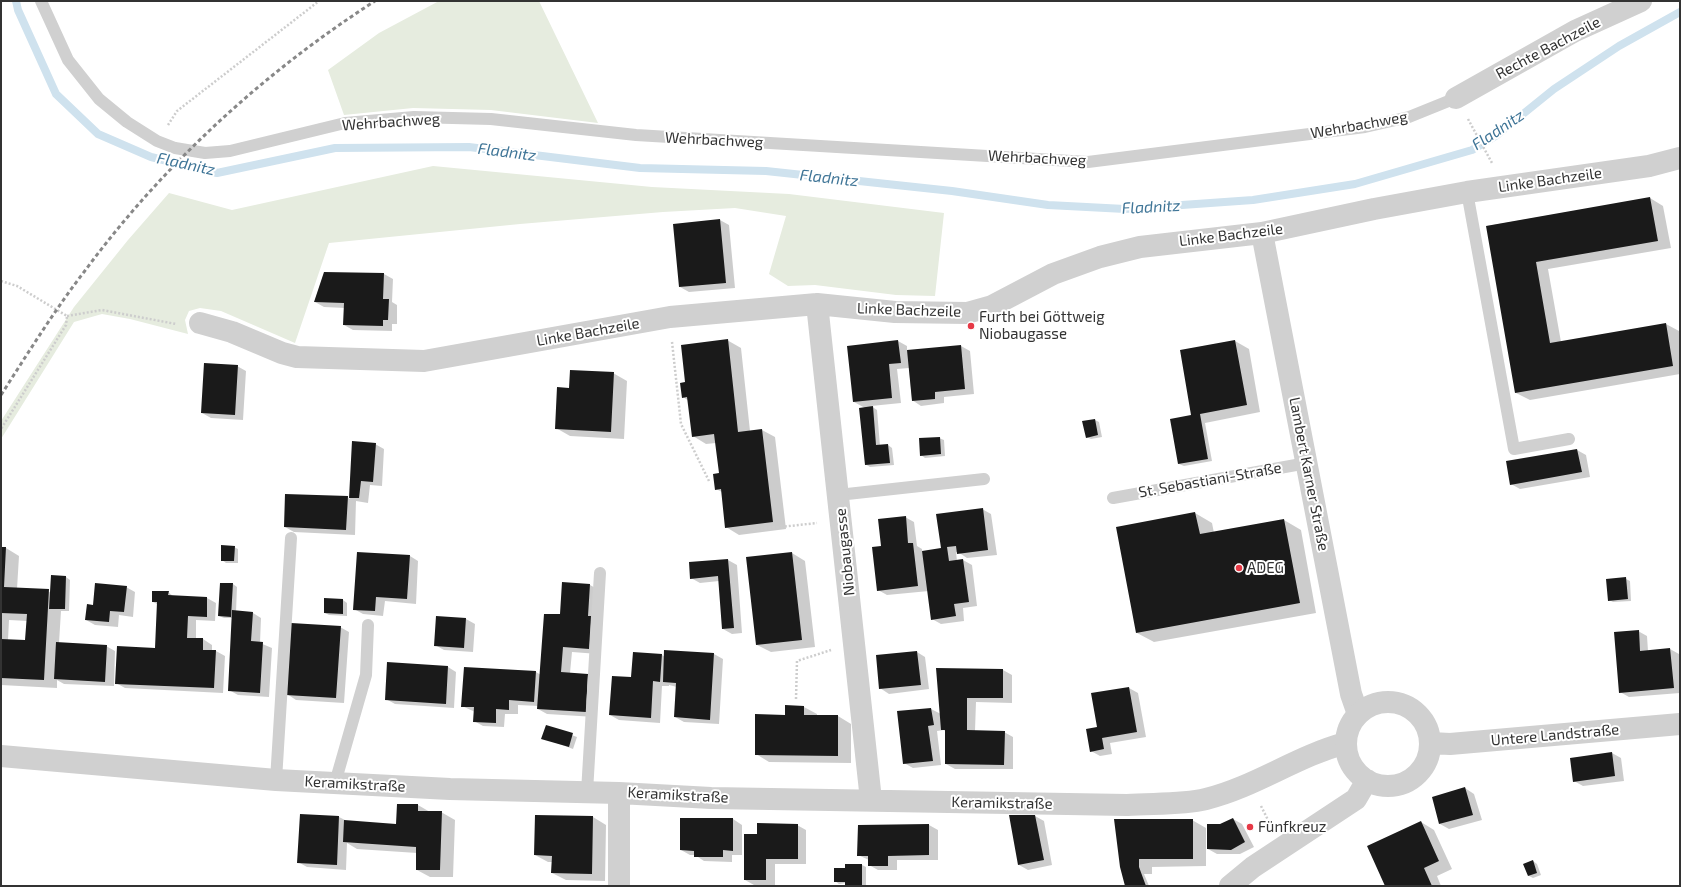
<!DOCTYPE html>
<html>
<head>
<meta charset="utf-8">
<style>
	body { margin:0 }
	#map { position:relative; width:1681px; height:887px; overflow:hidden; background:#fff; font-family:"Exo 2",sans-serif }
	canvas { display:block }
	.frame { position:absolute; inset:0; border:2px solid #333; pointer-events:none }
</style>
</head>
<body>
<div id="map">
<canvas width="1681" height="887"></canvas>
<div class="frame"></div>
</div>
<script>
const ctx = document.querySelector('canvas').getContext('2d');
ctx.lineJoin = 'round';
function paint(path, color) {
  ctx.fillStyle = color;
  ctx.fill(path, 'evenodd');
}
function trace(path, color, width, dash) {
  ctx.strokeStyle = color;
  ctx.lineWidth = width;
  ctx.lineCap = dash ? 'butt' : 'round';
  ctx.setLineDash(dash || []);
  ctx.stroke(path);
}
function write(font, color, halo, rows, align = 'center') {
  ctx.font = font + ' "Exo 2",sans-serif';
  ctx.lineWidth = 4;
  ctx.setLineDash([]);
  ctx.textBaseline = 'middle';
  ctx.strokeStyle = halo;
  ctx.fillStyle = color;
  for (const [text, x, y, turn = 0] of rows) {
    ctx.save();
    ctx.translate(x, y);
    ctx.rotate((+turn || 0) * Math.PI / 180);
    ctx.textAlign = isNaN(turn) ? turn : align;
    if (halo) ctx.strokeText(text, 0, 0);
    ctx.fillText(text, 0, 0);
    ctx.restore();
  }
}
const green = new Path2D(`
	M439 1H539L598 123 491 110 413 108 344 115 328 70 379 33Z
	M433 166 652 187 789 194 944 213 935 296 896 295 815 285 788 286 769 274 786 216 735 208 663 212 520 224 329 243 295 343 221 311 200 308 189 311 185 320 188 334 130 319 102 314 74 322 1 439V421L74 307 128 240 169 193 232 210Z`);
const shadow = new Path2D(`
	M1650 198 1663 206 1671 248 1548 269 1561 342 1666 324 1679 331 1680 374 1530 400 1516 393 1487 226Z
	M720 220 729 225 735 288 689 292 680 287Z
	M384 274 393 279 392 302 397 305V324H392V331L353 330 344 325 345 308 324 307 315 302Z
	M727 340 741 348 750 431 762 430 775 437 786 529 739 535 726 527 722 492 716 489 720 474 716 443 706 444 693 436 689 401 683 397 686 383Z
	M898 341 907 346V351L961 346 970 351 974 394 944 397V403L921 406 912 400 909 368 897 369 901 403 871 406 877 410 880 446 888 445 892 448 894 465 870 467 865 464V408L854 402Z
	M1235 341 1249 349 1260 412 1205 423 1212 461 1184 466 1179 464 1195 416 1181 351Z
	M237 366 246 371 243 420 211 418 202 413Z
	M613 373 627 381 624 439 570 436 556 428 570 389Z
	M1095 420 1099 422 1102 437 1091 439 1086 437Z
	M939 438 944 440 945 456 925 458 921 455Z
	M353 442 375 444 384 449 382 486 370 485 368 503 356 501 355 535 294 532 285 527 347 497 350 499Z
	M1577 450 1586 455 1590 477 1520 489 1511 484 1507 462Z
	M982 509 991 514 997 555 967 558 958 552H956L957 561 963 560 972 565 977 606 963 608 964 621 941 624 932 619 929 591 887 595 878 590 882 547 905 517 914 522 917 546 922 549V552L942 549Z
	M1195 513 1212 523 1214 533 1284 520 1301 530 1316 613 1154 642 1137 633Z
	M234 547 238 549V563H226L222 560Z
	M1 548H6L19 556 17 589 51 592 52 576 66 577 70 580 69 611H61L59 643 106 646 115 651 114 686 64 684 57 680V688L1 685ZM9 620 27 621 26 641 8 640Z
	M792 553 805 561 815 647 771 652 757 645 747 558Z
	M410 556 418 561 416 604 385 601 383 616 363 614 354 609Z
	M728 560 737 565 742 633 732 634 723 629 719 581 700 583 691 578Z
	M1626 579 1630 581 1631 601 1613 602 1609 600Z
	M233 584 237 587 236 612 253 613 261 618 260 643 272 648 269 697 238 695 229 690 233 618H224L219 616Z
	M590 585 599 590 598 654 572 652 570 673 595 717 547 714 538 709 539 706 518 705V714H505L504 727 483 726 474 721 475 712 462 706 536 672 541 675 561 615Z
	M126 587 135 592 133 617 119 615 118 627 95 625 86 620 94 606Z
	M168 592 173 596 207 598 216 603 215 621 196 620V639H203L212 645V651H216L225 656 223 693 125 688 116 683 160 649 157 604 153 602Z
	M343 600 347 603V616L329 615 325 613Z
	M437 617 466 619 475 624 473 652 444 650 435 645Z
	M340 627 349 632 344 703 296 700 287 694Z
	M1638 631 1647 636 1648 651 1670 649 1679 654 1680 693 1629 697 1620 692Z
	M665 651 714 654 723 659 719 724 684 722 675 717 677 687 669 685V686H662L660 723 619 720 610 715 632 678 662 655 665 657Z
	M917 652 925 657 929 689 889 694 880 688Z
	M448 667 456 672 454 708 395 704 386 699Z
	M937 669 1003 670 1012 675V703L976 702 975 731 1004 732 1013 737V769H955L946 764V732L944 730 937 731 941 765 913 768 904 763 931 709 941 714Z
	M1129 688 1138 693 1146 737 1110 743 1112 754 1100 756 1091 751 1099 728Z
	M804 707 817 714V716H838L851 724V763L769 762 756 754 786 716Z
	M546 726 577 737 573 749 543 738Z
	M1612 753 1621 758 1624 781 1583 786 1574 781Z
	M1465 788 1474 794 1482 820 1449 829 1440 824Z
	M418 805 430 812H441L455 820 453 877H430L417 870V853L357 849 347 843 346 870 307 867 298 862 301 815 339 817 347 821 397 825Z
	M1035 816 1044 821 1052 865 1028 870 1019 865Z
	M593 817 606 825 605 881 566 880 552 873 553 862H548L535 855Z
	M733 819 742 825V855H732V862L704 861 695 855H690L681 850Z
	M1233 819 1242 824 1254 847 1240 854H1217L1208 849 1221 825Z
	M1115 820H1192L1206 828V866L1152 867V874H1144L1149 886H1126Z
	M1421 822 1434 830 1452 869 1437 876 1441 886H1386Z
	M797 825 806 830V864H775V885H754L745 880 758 835Z
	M929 825 938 830V860H897V870H878L869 865V860L858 855Z
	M1533 861 1537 864 1541 875 1533 878 1529 876 1525 864Z
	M846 865H862L866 867V886H846V883L839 884 835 881 846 869Z`);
const stream = new Path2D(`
	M16 1 18 10 56 94 98 134 151 157 217 173 335 148 469 147 640 168 766 171 952 191 1048 205 1125 209 1253 200 1355 184 1472 150 1497 135 1554 89 1619 46 1680 12`);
const building = new Path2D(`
	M1650 197 1658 241 1536 262 1550 343 1666 323 1673 366 1515 393 1486 226Z
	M720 219 726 283 679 287 673 224Z
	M324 272 384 273 383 299H389L388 320H383V326L343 325 344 303 314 302Z
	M728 339 738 432 762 429 773 522 725 528 721 489 715 490 713 474 719 473 714 434 692 437 687 397 682 398 680 383 685 382 681 345Z
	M898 340 901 363 889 364 892 398 853 402 847 346Z
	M1235 340 1247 405 1200 414 1208 459 1178 464 1170 419 1191 415 1180 350Z
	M961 345 965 389 935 392V399L912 401 907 350Z
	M204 363 238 365 235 415 201 413Z
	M570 370 614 372 611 432 555 429 557 387 569 388Z
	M873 406 876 445 888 444 890 463 865 465 859 408Z
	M1095 419 1098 435 1086 438 1082 421Z
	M940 437 941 454 920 456 919 438Z
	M352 441 376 443 373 482 361 481 359 498H349Z
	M1577 449 1582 472 1510 485 1506 461Z
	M285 494 348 496 346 530 284 527Z
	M983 508 988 550 957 554 956 546 947 547 949 561 963 559 969 602 954 604 956 616 931 620 922 551 941 548 936 514Z
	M1195 512 1200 534 1284 519 1300 603 1136 633 1116 527Z
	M906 516 908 543H913L918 586 877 591 872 547 881 546 878 519Z
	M221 545 235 546 234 561H221Z
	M1 547H6L4 587 49 589 44 680 1 678V639L25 640 27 614 1 613Z
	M357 552 410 555 407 599 376 597 375 611 353 610Z
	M792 552 802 640 756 645 746 557Z
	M728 559 734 628 722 629 718 576 690 579 689 562Z
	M51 575 66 576 65 609H49Z
	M1626 577 1628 599 1608 601 1606 579Z
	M562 582 590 584 588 616H591L589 649 563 647 561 672 588 674 586 712 537 709 544 614H560Z
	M95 583 127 586 124 612 110 611 109 622 85 620 87 604 93 605Z
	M220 583H233L231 617 218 616Z
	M152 591H169L168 595 207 597V617L188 616 187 638H203V650H216L214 688 115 684 117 646 155 648 157 602H152Z
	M324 598 343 599V614L324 613Z
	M232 610 253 612 251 641 263 642 260 693 228 691Z
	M436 616 466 618 464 648 434 646Z
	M291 623 341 626 336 698 286 695Z
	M1639 630 1640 651 1670 648 1674 688 1619 693 1614 632Z
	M56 642 107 645 105 682 54 679Z
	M664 650 714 653 710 720 674 717 676 683 663 682Z
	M917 651 921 685 879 689 876 655Z
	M633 652 662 654 660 682 653 681 651 718 609 715 612 676 631 677Z
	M387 662 448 666 446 704 385 700Z
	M464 667 536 671 534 702 509 700V710L496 709V723L473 722 474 707H461Z
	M936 668 1003 669V698H967V730L1005 731 1004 765 945 764V730H941Z
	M1129 687 1137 732 1102 738 1104 749 1090 752 1086 729 1097 727 1091 693Z
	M785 705 804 706V715H838V756L755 755V714L785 715Z
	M931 708 934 725 928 726 933 761 903 764 897 711Z
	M546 725 573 733 569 747 541 739Z
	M1612 752 1615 776 1573 782 1570 758Z
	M1465 787 1473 815 1439 824 1432 797Z
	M397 804H418V811H442L440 870H416V847L343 842 344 820 396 824Z
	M300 814 339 816 337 865 297 863Z
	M535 815 593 816 592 874 551 873 552 856 534 855Z
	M1009 815H1035L1044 860 1018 865Z
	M680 818H733V851L723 850V857H694V851L680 850Z
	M1233 818 1245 842 1231 850 1207 849V824H1220Z
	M1114 819H1193V859H1139V867L1146 886H1125L1120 867Z
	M1421 821 1439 861 1424 868 1432 886H1385L1367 846Z
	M757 823 798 824V859H766V880H744V834H757Z
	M929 824V855L888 856V866H868V856H857L858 825Z
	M1533 860 1537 873 1528 876 1523 864Z
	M845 864H862V886H845V882H834V868H845Z`);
const path = new Path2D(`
	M1468 119 1492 163
	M168 125 177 111 319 1
	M1 281 17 286 67 316 66 325 1 429
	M67 316 102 310 176 324
	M672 342 681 424 709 481
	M753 530 817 523
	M796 699 797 661 831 650
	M1261 806 1271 826`);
const service = new Path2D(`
	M41 1 68 60 99 99 127 122 157 141 175 148 205 153 230 151 345 123 414 117 491 119 636 135 1088 162 1365 127 1409 117 1456 98
	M1467 192 1514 449 1569 439
	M838 495 984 479
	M1113 498 1307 463
	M276 780 291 538
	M335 783 366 675 368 625
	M587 792 600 573`);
const minor = new Path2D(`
	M1456 98 1575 31 1641 1
	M1262 233 1351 694 1358 714
	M817 304 871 800
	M200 323 232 332 282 353 297 357 424 361 670 317 817 304 895 312 967 313 992 306 1053 274 1100 257 1140 247 1262 233 1374 209 1467 192 1649 166 1680 158
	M1 756 276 780 450 789 619 793 711 798 1127 805C1153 803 1181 805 1206 799 1255 787 1297 756 1346 743
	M619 886V793`);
const tertiary = new Path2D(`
	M1346 744a42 42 0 1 1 84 0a42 42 0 1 1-84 0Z
	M1431 743 1450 744 1680 724
	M1230 886 1253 867 1356 799 1367 780`);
const rail = new Path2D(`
	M1 395C28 353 54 311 84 272 163 165 263 73 375 1`);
const markers = [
	[971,326,4,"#e63946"],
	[1239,568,4,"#e63946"],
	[1250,827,4,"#e63946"]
];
const streetNames = [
	["Rechte Bachzeile",1548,48,-28],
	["Wehrbachweg",391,122,-4],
	["Wehrbachweg",1359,125,-10],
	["Wehrbachweg",714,140,3],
	["Wehrbachweg",1037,158,3],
	["Linke Bachzeile",1550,180,-8],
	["Linke Bachzeile",1231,235,-7],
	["Linke Bachzeile",909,310,2],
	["Linke Bachzeile",588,332,-10],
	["Lambert Karner Straße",1309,474,79],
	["St. Sebastiani-Straße",1210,480,-10],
	["Niobaugasse",845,552,-96],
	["Untere Landstraße",1555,735,-5],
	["Keramikstraße",355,784,3],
	["Keramikstraße",678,795,3],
	["Keramikstraße",1002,803,1]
];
const poiNames = [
	["Furth bei Göttweig",979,317],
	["Niobaugasse",979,334],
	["ADEG",1247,568],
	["Fünfkreuz",1258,827]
];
const waterNames = [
	["Fladnitz",1498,130,-34],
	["Fladnitz",507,152,7],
	["Fladnitz",186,164,12],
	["Fladnitz",829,178,6],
	["Fladnitz",1151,207,-3]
];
paint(green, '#e6ecdf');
paint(shadow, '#0003');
trace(stream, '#cfe2ee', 8);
paint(building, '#1a1a1a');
trace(path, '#cdcdcd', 2.5, [2, 2]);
trace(service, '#d0d0d0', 12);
trace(minor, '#d0d0d0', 22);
trace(tertiary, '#d0d0d0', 22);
trace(rail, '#888', 3, [4, 3]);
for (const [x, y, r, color] of markers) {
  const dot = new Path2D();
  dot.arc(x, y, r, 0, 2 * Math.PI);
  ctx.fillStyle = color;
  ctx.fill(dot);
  trace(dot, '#fff', 1.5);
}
write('15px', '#333', '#fff', streetNames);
write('15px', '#333', '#fff', poiNames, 'left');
write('italic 16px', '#3f7597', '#fff', waterNames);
</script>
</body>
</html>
